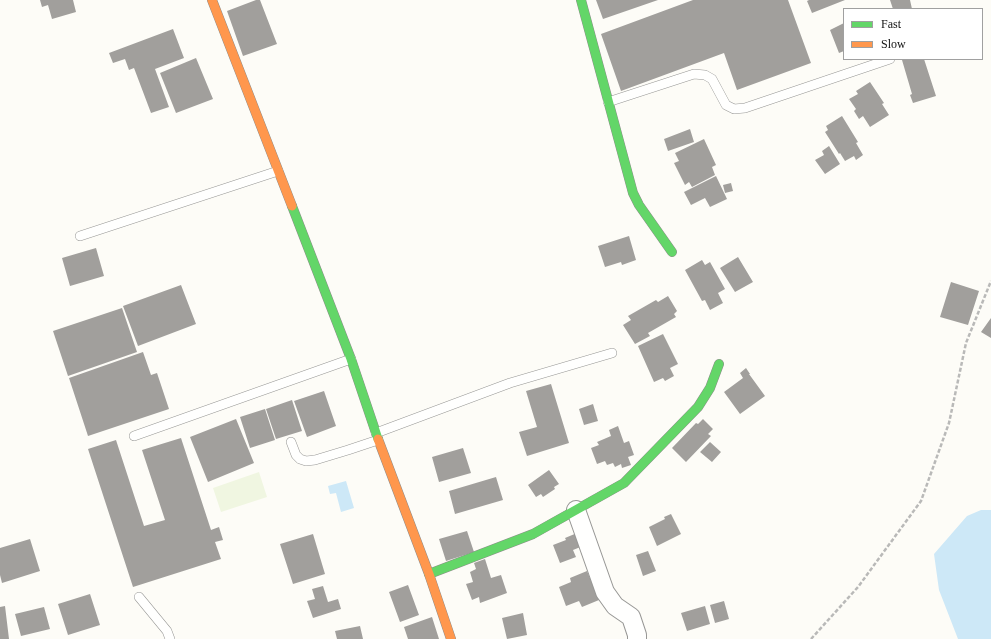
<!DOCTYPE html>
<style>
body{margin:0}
#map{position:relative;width:991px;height:639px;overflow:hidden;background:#fdfcf7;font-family:Georgia,serif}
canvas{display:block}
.legend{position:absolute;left:843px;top:8px;width:140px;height:52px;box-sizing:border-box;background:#fff;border:1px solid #a0a0a0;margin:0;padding:5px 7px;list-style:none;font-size:12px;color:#111}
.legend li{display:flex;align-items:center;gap:8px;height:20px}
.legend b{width:20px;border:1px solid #a0a0a0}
</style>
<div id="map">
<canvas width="991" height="639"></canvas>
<ul class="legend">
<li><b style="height:5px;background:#63d668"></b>Fast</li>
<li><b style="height:5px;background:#ff974d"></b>Slow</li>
</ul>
</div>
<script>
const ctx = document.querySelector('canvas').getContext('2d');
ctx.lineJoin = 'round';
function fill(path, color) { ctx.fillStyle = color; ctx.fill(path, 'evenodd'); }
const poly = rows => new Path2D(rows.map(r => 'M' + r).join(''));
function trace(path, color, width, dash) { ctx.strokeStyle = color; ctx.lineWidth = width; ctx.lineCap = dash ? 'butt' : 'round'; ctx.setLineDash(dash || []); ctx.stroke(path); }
fill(poly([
 [259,472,267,497,221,512,213,488]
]), '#f0f6e1');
fill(poly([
 [346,481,354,508,341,512,336,493,330,494,328,486],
 [981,510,991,510,991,639,958,639,939,590,934,554,967,516]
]), '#cde8f7');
fill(poly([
 [40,0,73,0,76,12,52,19,48,5,42,7],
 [256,0,260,0,277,44,243,56,227,11],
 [596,0,658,0,603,19],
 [693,0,788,0,811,63,737,90,724,53,621,91,601,34],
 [809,0,845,0,812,13,807,1],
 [890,0,910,0,912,9,893,9],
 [844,23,844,51,839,53,830,30],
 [173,29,184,58,155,69,169,107,151,113,134,68,129,70,125,59,113,63,109,53],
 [196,58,213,99,176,113,160,73],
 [906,59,924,59,936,96,913,103,910,95,912,94,902,60],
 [870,82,884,103,882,104,889,115,870,127,863,116,859,119,854,111,856,109,849,99,858,94,856,91],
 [842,116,858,142,856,143,863,155,856,160,854,156,845,161,840,153,839,154,825,132,828,130,826,126],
 [690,129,694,142,668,151,664,139],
 [704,139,716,165,712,167,715,175,692,187,689,182,685,185,674,163,679,161,675,153],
 [829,146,840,164,825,174,815,160,824,155,822,151],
 [716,176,727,199,710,207,705,198,691,205,684,192],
 [731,183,733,191,725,193,723,185],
 [629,236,636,260,622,265,621,262,605,267,598,246],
 [96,248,104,276,70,286,62,258],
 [738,257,753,282,735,292,720,268],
 [702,260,705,265,710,262,725,289,718,293,723,303,710,310,705,300,702,301,685,270],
 [951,282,979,291,968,325,940,317],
 [181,285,196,324,138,346,123,306],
 [668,296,677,311,674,314,676,317,648,333,650,336,635,344,623,325,631,320,628,316,656,300,658,302],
 [122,308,137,352,68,376,53,331],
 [991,318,991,338,981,332],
 [663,334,678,364,670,368,674,376,665,381,663,378,654,382,638,346],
 [143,352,151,375,157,373,169,409,88,436,69,378],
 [746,368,750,374,749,374,765,396,740,414,724,392,743,378,740,373],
 [551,384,569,443,527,456,519,432,537,427,526,391],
 [324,391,336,426,307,437,294,401],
 [292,400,302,431,276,439,266,409],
 [593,404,598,421,584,425,579,409],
 [265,409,275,440,250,448,240,417],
 [236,419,254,463,208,482,190,437],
 [703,419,713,429,708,434,711,436,686,462,672,448,696,423,698,424],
 [618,426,624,443,629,441,634,455,628,457,631,465,622,468,621,464,615,467,613,463,607,465,605,461,597,464,591,448,599,445,597,442,611,436,609,430],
 [181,438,211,530,219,527,223,540,215,542,221,559,133,587,88,449,116,440,144,526,165,520,142,450],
 [710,442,721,452,712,462,700,452],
 [463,448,471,473,439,482,432,457],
 [549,470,559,484,554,487,555,489,543,497,541,494,536,497,528,485],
 [496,477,503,500,455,514,449,491],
 [671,514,681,534,657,546,649,527,665,519,664,517],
 [467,531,474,552,446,561,439,539],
 [577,533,583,546,573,550,576,557,560,563,553,545,566,540,565,538],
 [313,534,325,574,293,584,280,544],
 [30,539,40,571,2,583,0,575,0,548],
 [648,551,656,571,643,576,636,555],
 [485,559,491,578,501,575,507,593,480,603,479,597,472,600,466,584,473,582,470,572,476,569,474,563],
 [587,571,599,600,582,607,579,601,566,606,559,587,571,582,570,578],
 [408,585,419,615,400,622,389,592],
 [323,586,328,602,338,599,341,609,313,618,307,601,315,599,312,589],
 [90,594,100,625,68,635,58,604],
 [724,601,729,619,715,623,710,605],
 [5,606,9,639,0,639,0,607],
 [705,606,710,624,687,631,681,613],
 [44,607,50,629,21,636,15,614],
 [523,613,527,635,507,639,502,618],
 [432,617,439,639,408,639,404,627],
 [360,626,363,639,337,639,335,631]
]), '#a19f9c');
const lane = poly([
 [608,102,694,74,705,75,712,79,726,105,734,109,745,108,890,59],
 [80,236,278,171],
 [376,433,510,383,612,353],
 [134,436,351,359],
 [291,442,296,455,300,459,306,461,315,460,348,450,378,440],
 [139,597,167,631,170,639]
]);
const street = poly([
 [576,510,605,592,615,606,631,617,637,635,637,639]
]);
const fast = poly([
 [581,0,633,193,639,205,672,252],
 [292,206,351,359,378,439],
 [429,574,533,534,624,483,698,407,710,388,719,364]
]);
const slow = poly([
 [212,0,292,206],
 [378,439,429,574,451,639]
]);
trace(lane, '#979795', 10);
trace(street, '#979795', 20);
trace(fast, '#8e8d8b', 10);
trace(slow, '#8e8d8b', 10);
trace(poly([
 [811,639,858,587,921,501,949,423,966,343,991,281]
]), '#b9b9b8', 2.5, [4, 2]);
trace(lane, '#fffffe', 9);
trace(street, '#fffffe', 18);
trace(fast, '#63d668', 9);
trace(slow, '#ff974d', 9);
</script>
